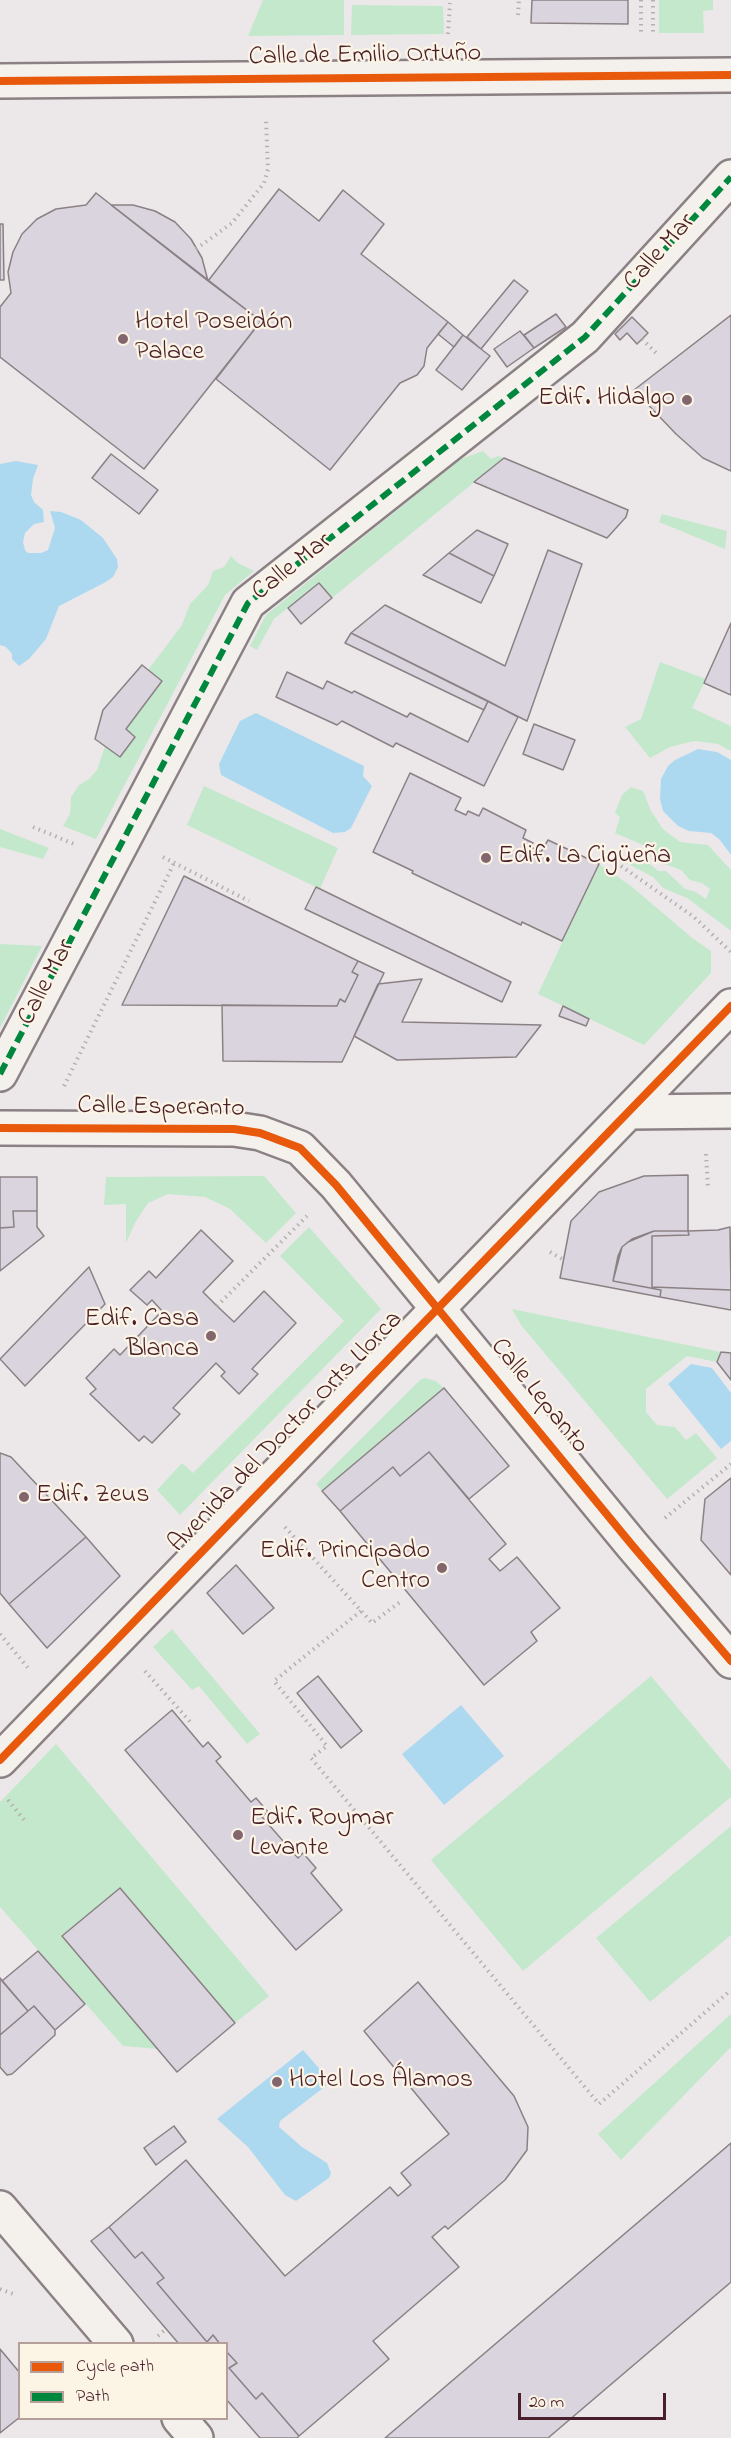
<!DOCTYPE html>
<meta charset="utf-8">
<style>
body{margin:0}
#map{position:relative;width:731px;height:2438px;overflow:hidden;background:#ece8ea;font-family:"Indie Flower",sans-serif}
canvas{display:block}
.legend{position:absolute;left:18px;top:2342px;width:210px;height:78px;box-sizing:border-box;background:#fcf5e5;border:2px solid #b59f9b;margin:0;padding:8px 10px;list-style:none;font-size:18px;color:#4a1f2b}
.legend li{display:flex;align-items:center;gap:12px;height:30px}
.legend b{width:30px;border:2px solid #b59f9b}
.scale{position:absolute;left:518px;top:2393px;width:148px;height:27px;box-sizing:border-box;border:3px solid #4a1f2b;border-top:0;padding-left:8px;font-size:18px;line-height:21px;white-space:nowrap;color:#4a1f2b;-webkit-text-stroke:4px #fcf5e5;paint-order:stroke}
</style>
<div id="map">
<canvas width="731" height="2438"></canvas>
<ul class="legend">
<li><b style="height:8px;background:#e8590c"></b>Cycle path</li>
<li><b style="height:8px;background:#00873e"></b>Path</li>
</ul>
<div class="scale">20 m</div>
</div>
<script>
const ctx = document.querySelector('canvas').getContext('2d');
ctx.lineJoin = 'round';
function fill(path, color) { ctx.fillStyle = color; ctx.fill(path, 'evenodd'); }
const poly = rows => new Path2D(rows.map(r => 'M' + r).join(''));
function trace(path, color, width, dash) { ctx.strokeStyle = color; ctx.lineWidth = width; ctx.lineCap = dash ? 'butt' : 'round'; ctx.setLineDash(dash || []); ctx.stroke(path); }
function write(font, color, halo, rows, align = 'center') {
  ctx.font = font + ' "Indie Flower",sans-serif'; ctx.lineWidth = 4.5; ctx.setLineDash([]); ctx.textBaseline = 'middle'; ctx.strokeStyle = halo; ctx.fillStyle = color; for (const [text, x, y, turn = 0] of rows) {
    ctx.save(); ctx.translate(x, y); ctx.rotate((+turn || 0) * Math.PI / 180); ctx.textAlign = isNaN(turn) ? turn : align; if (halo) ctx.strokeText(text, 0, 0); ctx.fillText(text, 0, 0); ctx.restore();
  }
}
fill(poly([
 [263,0,344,0,344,35,248,36],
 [659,0,713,0,713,10,703,11,704,33,659,33],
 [352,5,443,6,444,34,351,35],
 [483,451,491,459,498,456,504,458,332,598,319,583,274,619,257,650,250,646,266,615,461,459],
 [662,514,727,531,725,549,659,522],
 [231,556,238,563,254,571,225,595,96,839,63,826,70,814,71,797,79,785,89,779,97,770,105,746,120,757,135,737,126,729,148,670,182,625,190,604,208,585,213,571,224,567],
 [660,662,706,679,692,708,731,726,731,751,718,744,694,741,670,747,650,758,625,727,641,719],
 [204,786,338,848,320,889,187,825],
 [631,787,643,791,651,811,663,829,680,842,708,845,731,870,731,931,687,898,663,888,653,877,630,865,637,861,650,864,658,871,666,871,685,889,694,891,706,899,710,889,702,883,690,880,681,870,662,863,645,846,615,833,620,817,615,813,622,795],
 [0,829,49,848,43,859,0,847],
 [599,864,631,886,691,937,711,951,711,973,644,1045,538,994],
 [0,944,42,946,0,1028],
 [264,1176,296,1213,266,1243,230,1209,205,1197,168,1194,148,1203,135,1223,126,1243,126,1204,104,1205,106,1177],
 [309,1227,381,1309,180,1515,157,1490,182,1463,193,1473,344,1321,280,1256],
 [512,1309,721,1352,717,1362,687,1356,646,1389,646,1412,657,1425,675,1427,686,1440,696,1433,717,1458,667,1499,521,1325],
 [425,1378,436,1381,444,1388,322,1491,316,1484,420,1380],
 [172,1629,260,1734,247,1744,199,1686,192,1690,153,1647],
 [651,1676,731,1771,731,1797,523,1971,431,1860],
 [56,1744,269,1996,235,2023,120,1888,63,1937,158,2049,123,2046,0,1907,0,1802],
 [731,1826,731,1935,650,2002,596,1938],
 [731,2014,731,2047,621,2160,598,2134]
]), '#c4e8cc');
fill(poly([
 [16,461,38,465,33,479,31,495,34,502,43,510,44,522,34,524,25,533,23,542,25,550,28,553,41,553,48,550,55,528,50,511,61,512,81,520,103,538,117,559,118,567,113,577,104,583,59,606,46,639,29,659,19,666,12,659,12,654,6,647,0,645,0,464],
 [256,713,364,766,363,776,372,786,351,828,345,832,333,833,221,775,219,764,240,721],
 [698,749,717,752,731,760,731,855,720,840,711,833,689,831,678,826,663,811,660,799,661,779,668,766,675,760],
 [691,1364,712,1368,731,1393,731,1441,721,1449,668,1384],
 [461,1705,504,1756,444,1805,402,1754],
 [303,2050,331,2082,280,2121,279,2127,302,2147,327,2163,331,2173,329,2178,296,2201,285,2195,248,2147,217,2119]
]), '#acd9f0');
const building = poly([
 [532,0,628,0,628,24,531,23,532,0],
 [279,189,319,221,343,190,384,224,361,254,448,322,427,348,424,366,417,375,400,383,330,470,216,379,261,321,208,281,279,189],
 [96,193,261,321,144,469,0,357,0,307,11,293,8,272,13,252,22,234,37,219,56,209,86,205,96,193],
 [111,205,133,205,155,211,175,222,191,239,202,258,208,281,111,205],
 [0,224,3,224,4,280,0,280,0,224],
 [514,280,528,291,481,349,467,337,514,280],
 [556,314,566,327,534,348,524,335,556,314],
 [731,315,731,471,703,458,676,434,634,390,731,315],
 [632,317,648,333,637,344,627,333,620,340,615,334,632,317],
 [448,322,463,335,454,347,438,334,448,322],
 [520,331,534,348,507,367,494,349,520,331],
 [463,335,490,356,462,390,436,370,463,335],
 [111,454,158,490,139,514,92,478,111,454],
 [504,458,628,510,626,517,607,538,474,482,504,458],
 [477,530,508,544,494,576,449,553,477,530],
 [548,550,582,564,527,721,351,633,385,605,505,666,548,550],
 [449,553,494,576,481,603,423,575,449,553],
 [319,583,332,598,301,624,288,608,319,583],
 [731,623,731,695,704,683,731,623],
 [351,633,488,701,484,710,345,643,351,633],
 [142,665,162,681,126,729,135,737,120,757,95,739,103,710,142,665],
 [287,672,323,689,327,681,352,693,354,691,407,717,410,713,468,742,488,701,518,717,484,786,396,743,393,747,342,721,337,725,276,697,287,672],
 [534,724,575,740,563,770,523,754,534,724],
 [410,773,461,798,455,810,466,815,468,811,479,816,483,808,526,830,523,838,533,843,531,847,541,852,548,840,599,864,562,941,522,922,521,925,412,873,413,871,373,852,410,773],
 [184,876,358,961,352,972,358,975,345,1002,340,999,337,1006,122,1005,184,876],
 [316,887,511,982,502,1002,305,909,316,887],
 [358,961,384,973,342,1062,223,1061,222,1005,337,1006,340,999,345,1002,358,975,352,972,358,961],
 [422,979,402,1022,541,1025,516,1057,397,1060,354,1036,378,984,422,979],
 [563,1006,589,1019,586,1026,559,1016,563,1006],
 [688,1175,688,1231,654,1231,628,1242,622,1247,618,1256,613,1281,661,1290,660,1297,560,1278,571,1221,599,1192,644,1176,688,1175],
 [0,1177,37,1177,37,1211,13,1211,14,1227,0,1228,0,1177],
 [13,1211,37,1211,37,1227,44,1236,0,1271,0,1228,14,1227,13,1211],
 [730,1227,731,1290,652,1287,652,1236,689,1235,688,1231,718,1230,730,1227],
 [201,1230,233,1261,203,1292,217,1306,234,1322,264,1291,296,1323,252,1369,258,1374,239,1394,221,1376,225,1372,216,1363,173,1408,180,1414,152,1443,144,1436,139,1441,90,1394,96,1389,86,1378,114,1349,120,1355,162,1311,152,1300,147,1305,130,1290,149,1271,156,1278,201,1230],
 [654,1231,688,1231,689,1235,652,1236,652,1287,731,1290,731,1310,660,1297,661,1290,613,1281,622,1247,632,1239,654,1231],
 [89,1267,105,1304,25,1386,0,1359,89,1267],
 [721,1352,731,1353,731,1380,717,1362,721,1352],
 [444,1388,509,1466,469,1499,429,1452,400,1476,393,1467,340,1511,322,1491,444,1388],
 [429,1452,506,1544,489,1559,500,1571,517,1557,560,1608,531,1632,537,1641,484,1685,340,1511,393,1467,400,1476,429,1452],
 [0,1453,11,1457,86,1537,9,1604,0,1593,0,1453],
 [731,1478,731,1575,701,1540,705,1499,731,1478],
 [86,1537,120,1576,47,1648,9,1604,86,1537],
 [236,1565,274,1608,243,1634,207,1593,236,1565],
 [318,1676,362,1731,341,1748,297,1693,318,1676],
 [172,1710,203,1747,208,1742,221,1757,216,1761,251,1802,256,1798,268,1812,262,1817,298,1858,303,1853,316,1868,311,1873,342,1910,296,1950,125,1750,172,1710],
 [120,1888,235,2023,177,2072,62,1936,120,1888],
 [38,1951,85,2004,55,2030,34,2006,28,2011,2,1981,38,1951],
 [0,1978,28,2011,0,2035,0,1978],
 [418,1982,514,2096,528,2127,527,2150,505,2180,448,2229,445,2226,432,2237,459,2267,373,2341,389,2359,299,2436,262,2393,256,2399,229,2368,237,2363,226,2351,226,2344,220,2344,213,2335,207,2342,157,2283,164,2278,142,2252,135,2258,109,2227,186,2160,285,2276,390,2187,398,2196,411,2185,401,2173,449,2134,364,2031,418,1982],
 [34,2006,55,2030,55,2035,12,2074,7,2075,0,2067,0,2035,34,2006],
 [174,2126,186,2142,156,2165,144,2148,174,2126],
 [731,2143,731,2282,548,2438,385,2438,731,2143],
 [109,2227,135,2258,142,2252,164,2278,157,2283,207,2342,213,2335,220,2344,179,2344,91,2241,109,2227],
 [0,2349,20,2373,20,2417,0,2433,0,2349],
 [226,2351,237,2363,229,2368,256,2399,262,2393,299,2436,297,2438,260,2438,226,2399,226,2351]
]);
fill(building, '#dad4df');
trace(building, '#8b8184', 1.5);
const street = poly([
 [0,81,731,75],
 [0,1074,248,603,585,337,731,177],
 [628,1112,731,1111],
 [0,1128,234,1129,260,1133,300,1148,336,1185,632,1545,731,1661],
 [0,1760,731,1006],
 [0,2208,116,2344],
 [179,2418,196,2438]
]);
trace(street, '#8b8184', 38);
trace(poly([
 [641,0,641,32],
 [653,0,653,33],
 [518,15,519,0],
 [448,34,450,3],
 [196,249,232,223,264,183,268,169,266,120],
 [642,339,659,356],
 [33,827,74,844],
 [163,857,249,901],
 [621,866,694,917,731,952],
 [64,1086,174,863],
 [706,1154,708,1189],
 [550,1252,564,1260],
 [217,1306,307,1216],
 [665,1518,731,1464],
 [285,1527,372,1623,400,1602],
 [361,1611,274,1681,327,1746,311,1758,599,2104,731,1990],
 [0,1634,28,1668],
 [145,1671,192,1724],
 [8,1800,25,1821],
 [0,2289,16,2295],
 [158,2336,166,2329]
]), '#b6afae', 4, [1.5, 4.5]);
trace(street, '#f4f0ec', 33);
trace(poly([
 [0,1074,248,603,585,337,731,177]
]), '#00873e', 6, [12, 6]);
trace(poly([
 [0,81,731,75],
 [0,1128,234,1129,260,1133,300,1148,336,1185,632,1545,731,1661],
 [0,1760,731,1006]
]), '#e8590c', 8);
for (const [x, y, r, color] of [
 [123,339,6,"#83656e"],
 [687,400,6,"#83656e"],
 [486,858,6,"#83656e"],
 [211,1336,6,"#83656e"],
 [24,1497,6,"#83656e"],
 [442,1568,6,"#83656e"],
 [238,1835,6,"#83656e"],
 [277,2082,6,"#83656e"]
]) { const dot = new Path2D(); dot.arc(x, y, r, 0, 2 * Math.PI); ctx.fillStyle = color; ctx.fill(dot); trace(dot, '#fcf5e5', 2); }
write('26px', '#4a1f2b', '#fcf5e5', [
 ["Calle de Emilio Ortuño",365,57,-1],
 ["Calle Mar",661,253,-48],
 ["Calle Mar",293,568,-38],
 ["Calle Mar",48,983,-62],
 ["Calle Esperanto",161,1109,1],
 ["Calle Lepanto",538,1397,51],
 ["Avenida del Doctor Orts Llorca",287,1433,-46]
]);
write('26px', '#4a1f2b', '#fcf5e5', [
 ["Hotel Poseidón",135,324],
 ["Palace",135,354],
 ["Edif. Hidalgo",675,400,"right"],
 ["Edif. La Cigüeña",498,858],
 ["Edif. Casa",199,1321,"right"],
 ["Blanca",199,1351,"right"],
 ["Edif. Zeus",36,1497],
 ["Edif. Principado",430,1553,"right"],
 ["Centro",430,1583,"right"],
 ["Edif. Roymar",250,1820],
 ["Levante",250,1850],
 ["Hotel Los Álamos",289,2082]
], 'left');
</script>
